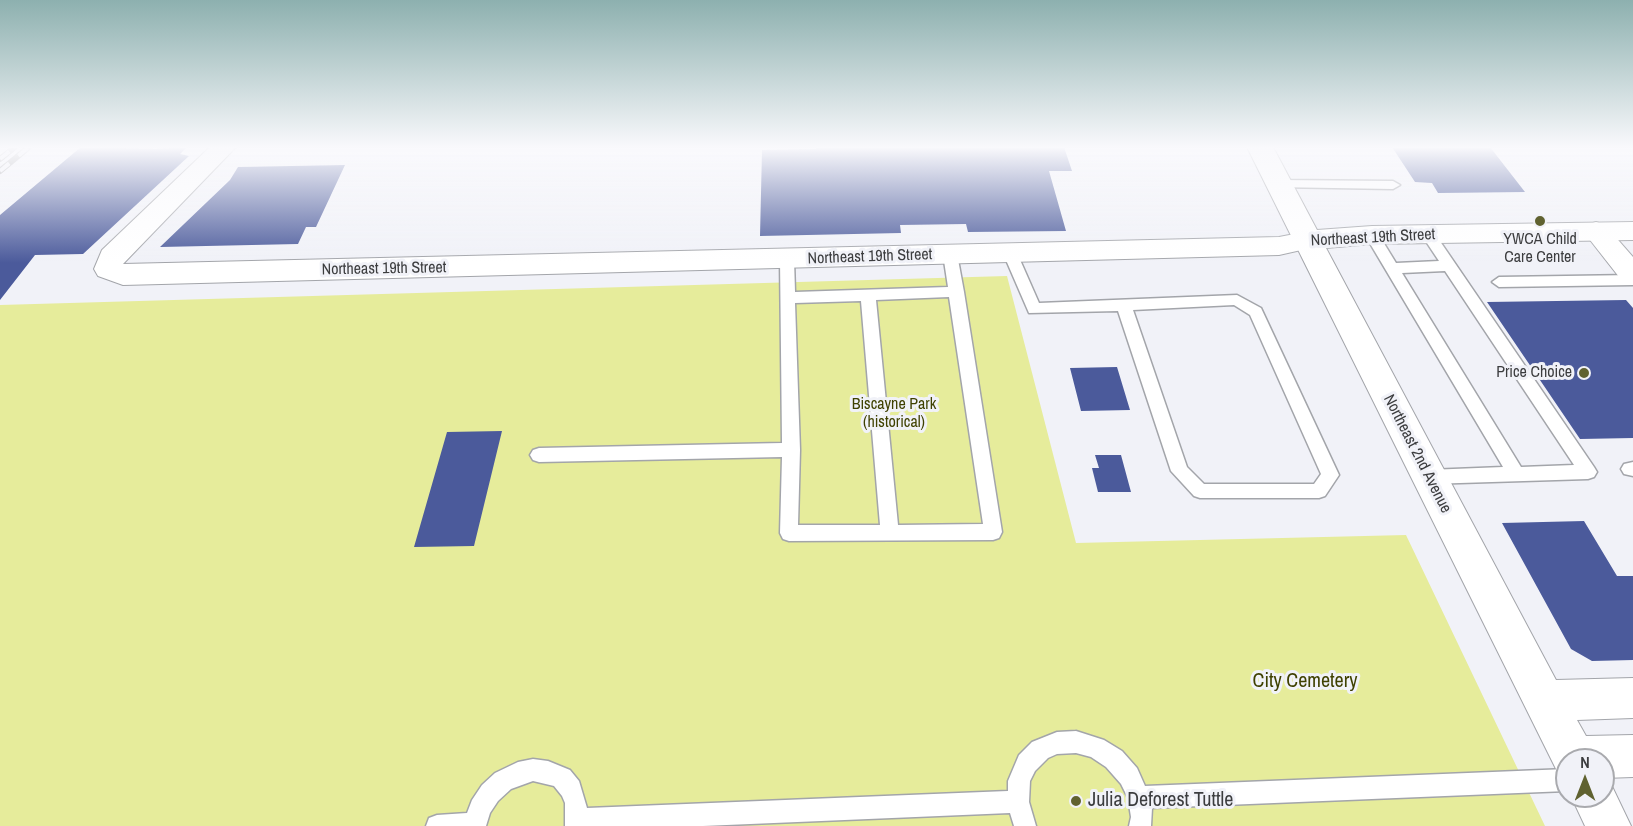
<!DOCTYPE html>
<style>
body{margin:0}
#map{position:relative;width:1633px;height:826px;overflow:hidden;background:#f1f2f8;font-family:"Archivo Narrow",sans-serif}
canvas{display:block}
.north{position:absolute;left:1555px;top:748px;width:60px;height:60px;box-sizing:border-box;background:#f1f2f8;border:2px solid #a9aaae;border-radius:50%;rotate:0deg;font-size:16px;font-weight:700;line-height:24px;text-align:center;color:#3c3d3f}
.north::after{content:'';display:block;margin:auto;width:21px;height:27px;background:#606230;clip-path:polygon(50% 0,100% 100%,50% 72%,0 100%)}
</style>
<div id="map">
<canvas width="1633" height="826"></canvas>
<div class="north">N</div>
</div>
<script>
const ctx = document.querySelector('canvas').getContext('2d');
ctx.lineJoin = 'round';
function fill(path, color) { ctx.fillStyle = color; ctx.fill(path, 'evenodd'); }
const poly = rows => new Path2D(rows.map(r => 'M' + r).join(''));
function trace(path, color, width, dash) { ctx.strokeStyle = color; ctx.lineWidth = width; ctx.lineCap = dash ? 'butt' : 'round'; ctx.setLineDash(dash || []); ctx.stroke(path); }
function write(font, color, halo, rows, align = 'center') {
  ctx.font = font + ' "Archivo Narrow",sans-serif'; ctx.lineWidth = 6; ctx.setLineDash([]); ctx.textBaseline = 'middle'; ctx.strokeStyle = halo; ctx.fillStyle = color; for (const [text, x, y, turn = 0] of rows) {
    ctx.save(); ctx.translate(x, y); ctx.rotate((+turn || 0) * Math.PI / 180); ctx.textAlign = isNaN(turn) ? turn : align; if (halo) ctx.strokeText(text, 0, 0); ctx.fillText(text, 0, 0); ctx.restore();
  }
}
fill(poly([
 [1007,276,1076,543,1406,535,1545,826,0,826,0,305]
]), '#e6ec9b');
fill(poly([
 [81,147,156,149,187,147,180,154,189,156,83,254,35,255,0,300,0,215],
 [816,147,1064,147,1072,171,1049,171,1066,231,968,232,966,224,900,225,901,233,760,236,762,150,816,149],
 [1392,147,1490,147,1525,192,1438,193,1432,183,1415,182],
 [345,165,316,227,306,227,298,244,160,247,230,180,238,167],
 [1626,300,1633,308,1633,438,1580,439,1487,302],
 [1117,367,1130,410,1081,411,1070,368],
 [502,431,474,546,414,547,447,432],
 [1095,455,1121,455,1131,492,1098,492,1092,468,1099,468],
 [1584,521,1617,576,1633,576,1633,660,1592,661,1571,649,1502,523]
]), '#4b5a9b');
const lane = poly([
 [1279,180,1393,181,1400,185,1393,189,1274,187,1272,184,1274,181,1279,180],
 [1428,229,1433,231,1594,467,1597,472,1594,477,1588,479,1428,484,1422,482,1419,477,1422,472,1428,470,1503,467,1365,235,1367,232,1377,232,1396,263,1439,261,1421,234,1428,229],
 [1445,271,1574,465,1521,467,1402,273,1445,271],
 [1010,248,1017,253,1039,303,1237,295,1261,308,1339,475,1325,496,1319,498,1200,498,1194,496,1171,471,1118,311,1029,313,1003,253,1010,248],
 [1234,305,1250,315,1321,474,1314,484,1204,484,1187,467,1133,310,1234,305],
 [950,249,957,254,964,292,1002,532,999,538,993,540,789,541,783,539,780,533,782,457,539,462,533,460,530,455,533,450,539,448,782,443,780,259,782,256,792,256,794,259,795,292,948,287,943,254,950,249],
 [949,297,983,524,898,525,876,300,949,297],
 [861,301,880,525,798,525,800,450,795,303,861,301],
 [1633,275,1633,285,1499,287,1492,282,1499,277,1633,275],
 [1633,462,1633,476,1624,474,1621,469,1624,464,1633,462],
 [1076,731,1104,740,1122,751,1137,768,1145,786,1567,769,1567,791,1152,808,1151,826,1129,826,1131,817,1128,798,1121,784,1106,767,1091,757,1076,753,1057,754,1048,758,1035,771,1030,781,1029,802,1036,826,1014,826,1010,813,703,826,565,826,565,803,562,796,554,786,533,781,511,789,498,801,490,813,486,826,426,826,429,818,437,815,467,813,472,800,482,785,495,773,518,762,533,759,548,761,570,770,579,781,587,808,1008,791,1008,781,1019,755,1032,742,1057,732,1076,731]
]);
const street = poly([
 [210,147,236,147,123,264,1279,237,1310,231,1319,234,1323,240,1319,246,1279,255,123,285,98,276,94,269,102,250,210,147],
 [1596,222,1605,225,1633,257,1633,285,1623,282,1583,231,1587,225,1596,222]
]);
const secondary = poly([
 [1247,147,1273,147,1317,230,1372,226,1633,222,1633,240,1372,244,1326,248,1556,680,1633,678,1633,718,1577,720,1586,736,1633,735,1633,777,1604,778,1609,780,1631,826,1585,826,1571,796,1603,796,1603,760,1567,760,1567,778,1558,773,1247,147]
]);
trace(lane, '#a3a5aa', 3);
trace(street, '#a3a5aa', 2);
trace(secondary, '#a3a5aa', 2);
fill(lane, '#fff');
fill(street, '#fff');
fill(secondary, '#fff');
const rail = poly([
 [0,159,15,147],
 [0,171,29,147]
]);
trace(rail, '#8f9094', 6);
trace(rail, '#f1f2f8', 4, [12]);
const sky = ctx.createLinearGradient(0, 0, 0, 263);
sky.addColorStop(0, '#8db0af');
sky.addColorStop(0.56, '#f9f9fc');
sky.addColorStop(1, '#f9f9fc00');
ctx.fillStyle = sky;
ctx.fillRect(0, 0, 1633, 263);
for (const [x, y, r, color] of [
 [1540,221,6,"#606230"],
 [1584,373,6,"#606230"],
 [1076,801,6,"#606230"]
]) { const dot = new Path2D(); dot.arc(x, y, r, 0, 2 * Math.PI); ctx.fillStyle = color; ctx.fill(dot); trace(dot, '#f1f2f8', 2); }
write('16px', '#3c3d3f', '#f1f2f8', [
 ["Northeast 19th Street",1373,238,-3],
 ["Northeast 19th Street",870,257,-2],
 ["Northeast 19th Street",384,269,-1],
 ["Northeast 2nd Avenue",1417,454,63]
]);
write('16px', '#3c3d3f', '#f1f2f8', [
 ["YWCA Child",1540,240],
 ["Care Center",1540,258],
 ["Price Choice",1572,373,"right"]
]);
write('16px', '#3f4100', '#f1f2f8', [
 ["Biscayne Park",894,405],
 ["(historical)",894,423]
]);
write('20px', '#3f4100', '#f1f2f8', [
 ["City Cemetery",1305,682]
]);
write('20px', '#3c3d3f', '#f1f2f8', [
 ["Julia Deforest Tuttle",1088,801]
], 'left');
</script>
